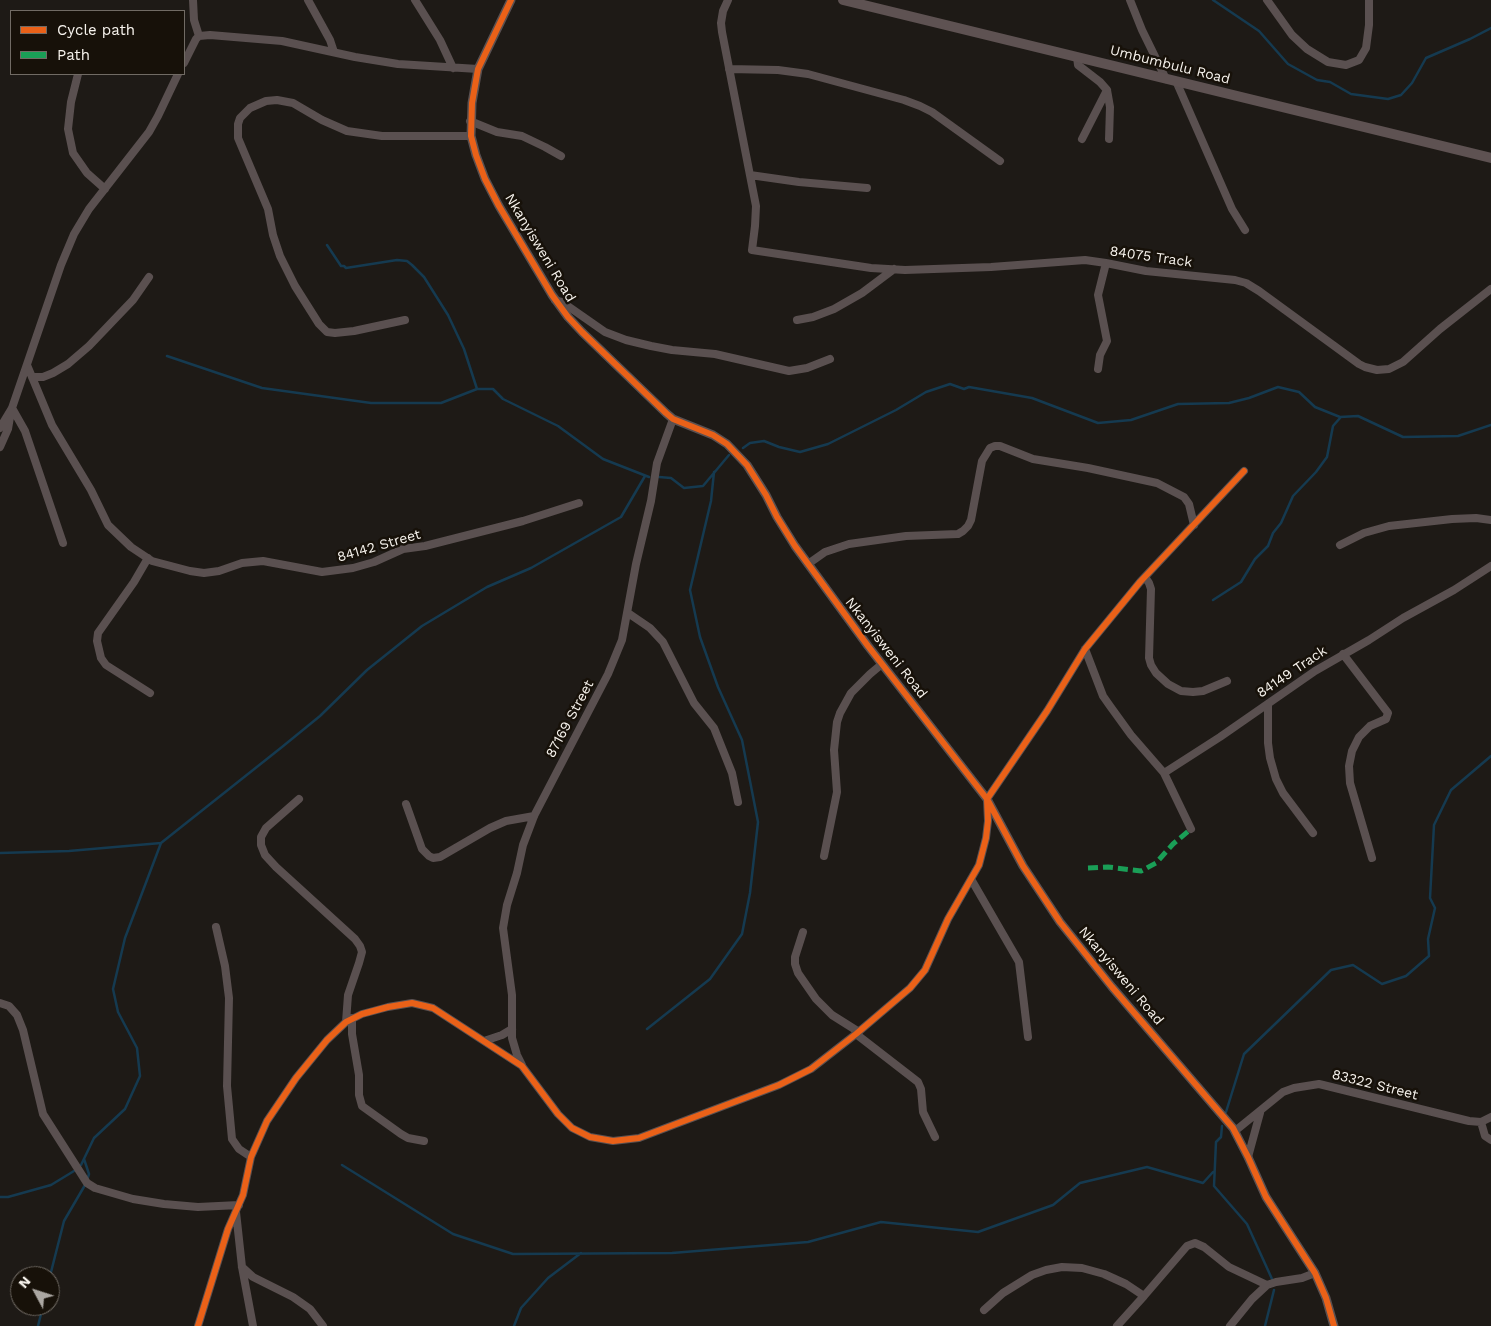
<!DOCTYPE html>
<style>
body{margin:0}
#map{position:relative;width:1491px;height:1326px;overflow:hidden;background:#1e1a16;font-family:"Work Sans",sans-serif}
canvas{display:block}
.legend{position:absolute;left:10px;top:10px;width:175px;height:65px;box-sizing:border-box;background:#171109;border:1px solid #716b64;margin:0;padding:6px 9px;list-style:none;font-size:15px;color:#f7f3ed}
.legend li{display:flex;align-items:center;gap:10px;height:25px}
.legend b{width:25px;border:1px solid #716b64}
.north{position:absolute;left:10px;top:1266px;width:50px;height:50px;box-sizing:border-box;background:#171109;border:1px solid #716b64;border-radius:50%;rotate:310deg;font-size:14px;font-weight:700;line-height:20px;text-align:center;color:#f7f3ed}
.north::after{content:'';display:block;margin:auto;width:18px;height:22px;background:#aba7a2;clip-path:polygon(50% 0,100% 100%,50% 72%,0 100%)}
</style>
<div id="map">
<canvas width="1491" height="1326"></canvas>
<ul class="legend">
<li><b style="height:6px;background:#ea6118"></b>Cycle path</li>
<li><b style="height:6px;background:#1a9f57"></b>Path</li>
</ul>
<div class="north">N</div>
</div>
<script>
const ctx = document.querySelector('canvas').getContext('2d');
ctx.lineJoin = 'round';
const poly = rows => new Path2D(rows.map(r => 'M' + r).join(''));
function trace(path, color, width, dash) { ctx.strokeStyle = color; ctx.lineWidth = width; ctx.lineCap = dash ? 'butt' : 'round'; ctx.setLineDash(dash || []); ctx.stroke(path); }
function write(font, color, halo, rows, align = 'center') {
  ctx.font = font + ' "Work Sans",sans-serif'; ctx.lineWidth = 5; ctx.setLineDash([]); ctx.textBaseline = 'middle'; ctx.strokeStyle = halo; ctx.fillStyle = color; for (const [text, x, y, turn = 0] of rows) {
    ctx.save(); ctx.translate(x, y); ctx.rotate((+turn || 0) * Math.PI / 180); ctx.textAlign = isNaN(turn) ? turn : align; if (halo) ctx.strokeText(text, 0, 0); ctx.fillText(text, 0, 0); ctx.restore();
  }
}
trace(poly([
 [1213,0,1259,31,1288,64,1317,80,1330,82,1351,94,1388,99,1401,95,1412,83,1426,58,1470,39,1491,28],
 [327,245,341,266,344,266,346,268,397,260,407,261,412,265,424,277,448,315,464,349,477,389,493,389,503,399,558,426,603,459,649,477],
 [167,356,262,388,371,403,441,403,477,389],
 [743,448,750,443,764,441,779,447,800,452,828,444,896,410,926,392,950,384,964,389,969,387,1032,398,1098,423,1131,420,1178,404,1229,403,1249,398,1278,387,1299,392,1315,407,1340,417,1358,416,1403,437,1458,436,1491,425],
 [659,477,671,478,684,488,703,486,729,455],
 [1213,600,1241,582,1255,559,1268,546,1273,533,1281,523,1293,496,1316,472,1327,457,1333,426,1340,418],
 [0,853,69,851,161,843],
 [647,1029,710,979,742,934,750,893,758,822,742,740,718,687,700,637,690,590,711,501,714,472],
 [1226,1112,1244,1054,1331,970,1353,965,1382,984,1406,976,1429,956,1428,939,1435,908,1430,898,1434,825,1451,790,1491,756],
 [1222,1126,1221,1137,1216,1142,1214,1186,1247,1224,1272,1279],
 [84,1159,89,1174,87,1180],
 [81,1165,94,1138,125,1109,140,1076,137,1048,118,1012,113,989,125,938,161,843,282,747,320,716,367,670,422,626,487,587,531,568,621,517,645,476],
 [342,1165,453,1234,513,1254,672,1253,808,1242,881,1222,978,1232,1053,1205,1080,1183,1147,1167,1203,1183,1213,1172],
 [0,1197,8,1197,51,1185,74,1171],
 [50,1276,64,1221,85,1185],
 [38,1326,43,1306],
 [514,1326,521,1308,548,1278,581,1253],
 [1265,1326,1274,1290]
]), '#153a50', 2.5);
trace(poly([
 [193,0,194,20,199,36],
 [308,0,330,40,334,52],
 [415,0,440,40,453,68],
 [728,0,723,11,721,23,722,32,756,206,755,226,752,250,871,268,905,270,991,267,1085,260,1106,263,1146,271,1235,280,1246,283,1259,291,1359,364,1365,367,1377,370,1389,369,1403,362,1440,329,1491,289],
 [1130,0,1142,30,1166,79],
 [1267,0,1292,35,1307,49,1328,62,1346,65,1359,60,1366,48,1369,25,1369,0],
 [1077,57,1078,65,1100,82,1107,90,1110,107,1109,139],
 [184,63,196,39,199,36,210,35,282,41,355,57,398,64,478,69],
 [729,69,778,70,808,74,904,100,920,106,932,112,1000,161],
 [78,74,71,102,68,129,73,153,87,173,105,189],
 [1176,81,1232,209,1245,230],
 [470,121,497,132,522,136,545,147,561,156],
 [1082,139,1107,90],
 [750,175,799,182,867,188],
 [555,300,562,302,605,332,626,340,651,346,672,350,715,354,789,371,807,368,830,359],
 [405,320,354,331,335,333,327,332,319,324,295,286,280,256,273,235,268,209,238,138,238,124,240,118,250,108,266,101,277,100,293,103,322,120,347,131,382,136,471,136],
 [797,320,813,317,834,309,862,293,894,269],
 [27,365,52,425,91,490,108,525,131,547,152,561,190,571,204,573,219,571,242,563,263,561,322,572,353,568,374,562,403,549,425,546,523,521,579,503],
 [1098,369,1100,355,1107,341,1098,295,1106,263],
 [32,377,43,377,53,373,68,364,89,346,133,300,149,277],
 [12,408,25,431,63,543],
 [0,428,12,408,61,265,74,234,89,209,149,132,158,116,178,74],
 [0,447,8,429,10,417],
 [1340,545,1364,533,1389,526,1452,519,1476,518,1491,520],
 [148,558,134,582,98,633,97,641,101,658,106,665,150,693],
 [808,564,825,552,849,544,906,536,958,534,963,531,968,526,971,520,982,461,990,448,995,446,1000,446,1033,459,1088,468,1157,483,1184,497,1189,504,1194,525],
 [1145,577,1149,583,1151,589,1149,658,1151,665,1156,673,1168,684,1181,691,1193,692,1203,691,1227,681],
 [628,613,650,628,663,642,694,703,714,728,732,773,738,802],
 [1085,649,1103,696,1110,706,1131,735,1164,773],
 [1343,654,1388,713,1386,719,1370,726,1359,737,1352,751,1349,766,1350,783,1372,858],
 [1268,704,1268,743,1270,758,1276,779,1283,793,1313,833],
 [299,799,266,828,261,837,261,845,265,855,276,867,355,939,360,946,362,952,359,963,348,995,346,1022],
 [406,804,422,849,429,856,433,858,440,857,490,828,506,821,534,816],
 [1191,829,1164,773,1220,737,1315,671,1369,640,1403,618,1454,590,1491,566],
 [824,856,837,792,834,750,837,722,840,713,851,693,870,674,882,664],
 [971,879,1019,962,1028,1037],
 [216,927,225,966,229,998,227,1086,232,1139,239,1149,251,1157],
 [803,932,795,957,795,964,798,973,816,999,832,1015,859,1032],
 [0,1003,9,1006,17,1015,23,1030,43,1114,87,1183,95,1188,133,1199,164,1204,198,1207,239,1205],
 [352,1018,352,1034,359,1075,359,1095,362,1106,401,1134,408,1138,424,1141],
 [856,1034,918,1082,921,1089,923,1112,935,1137],
 [484,1041,502,1035,512,1029],
 [522,1065,517,1055,512,1038,512,995,503,928,507,905,517,873,523,845,534,816,608,674,622,640,636,564,651,501,657,463,673,419],
 [1481,1122,1485,1136,1491,1140],
 [1235,1131,1283,1092,1294,1088,1319,1084,1469,1121,1481,1122,1491,1117],
 [1248,1157,1260,1113],
 [236,1212,242,1267,253,1326],
 [242,1267,253,1277,293,1297,310,1309,323,1326],
 [984,1310,1003,1293,1032,1275,1046,1270,1062,1267,1082,1268,1104,1274,1126,1284,1144,1296,1187,1246,1195,1243,1204,1247,1229,1267,1267,1285],
 [198,1326,228,1229,243,1195,251,1157,267,1121,296,1078,327,1040,346,1022,362,1014,388,1007,412,1003,433,1008,522,1066,558,1114,572,1128,590,1137,613,1141,639,1138,779,1085,811,1069,856,1034,910,988,925,970,948,919,979,865,986,838,988,821,987,799,1047,711,1085,649,1140,582,1244,471],
 [1117,1326,1144,1296],
 [1230,1326,1252,1299,1267,1285,1276,1282,1302,1278,1315,1273]
]), '#5a5050', 8);
trace(poly([
 [511,0,478,69,472,103,471,136,476,155,485,179,499,206,552,295,568,317,582,332,666,413,673,419,713,435,727,444,747,465,766,495,777,517,795,546,868,646,987,799,1023,866,1060,922,1112,987,1233,1128,1248,1157,1266,1197,1315,1273,1326,1298,1334,1326]
]), '#5a5050', 9);
trace(poly([
 [843,0,1491,158]
]), '#5e5252', 10);
trace(poly([
 [1088,868,1108,867,1141,871,1156,863,1173,844,1191,829]
]), '#1a9f57', 5, [10, 5]);
trace(poly([
 [511,0,478,69,472,103,471,136,476,155,485,179,499,206,552,295,568,317,582,332,666,413,673,419,713,435,727,444,747,465,766,495,777,517,795,546,868,646,987,799,1023,866,1060,922,1112,987,1233,1128,1248,1157,1266,1197,1315,1273,1326,1298,1334,1326],
 [198,1326,228,1229,243,1195,251,1157,267,1121,296,1078,327,1040,346,1022,362,1014,388,1007,412,1003,433,1008,522,1066,558,1114,572,1128,590,1137,613,1141,639,1138,779,1085,811,1069,856,1034,910,988,925,970,948,919,979,865,986,838,988,821,987,799,1047,711,1085,649,1140,582,1244,471]
]), '#ea6118', 6);
write('14px', '#f7f3ed', '#171109', [
 ["Umbumbulu Road",1170,65,14],
 ["Nkanyisweni Road",540,248,59],
 ["84075 Track",1151,257,8],
 ["84142 Street",379,546,-16],
 ["Nkanyisweni Road",886,648,52],
 ["84149 Track",1292,672,-34],
 ["87169 Street",570,719,-62],
 ["Nkanyisweni Road",1121,976,50],
 ["83322 Street",1375,1085,14]
]);
</script>
